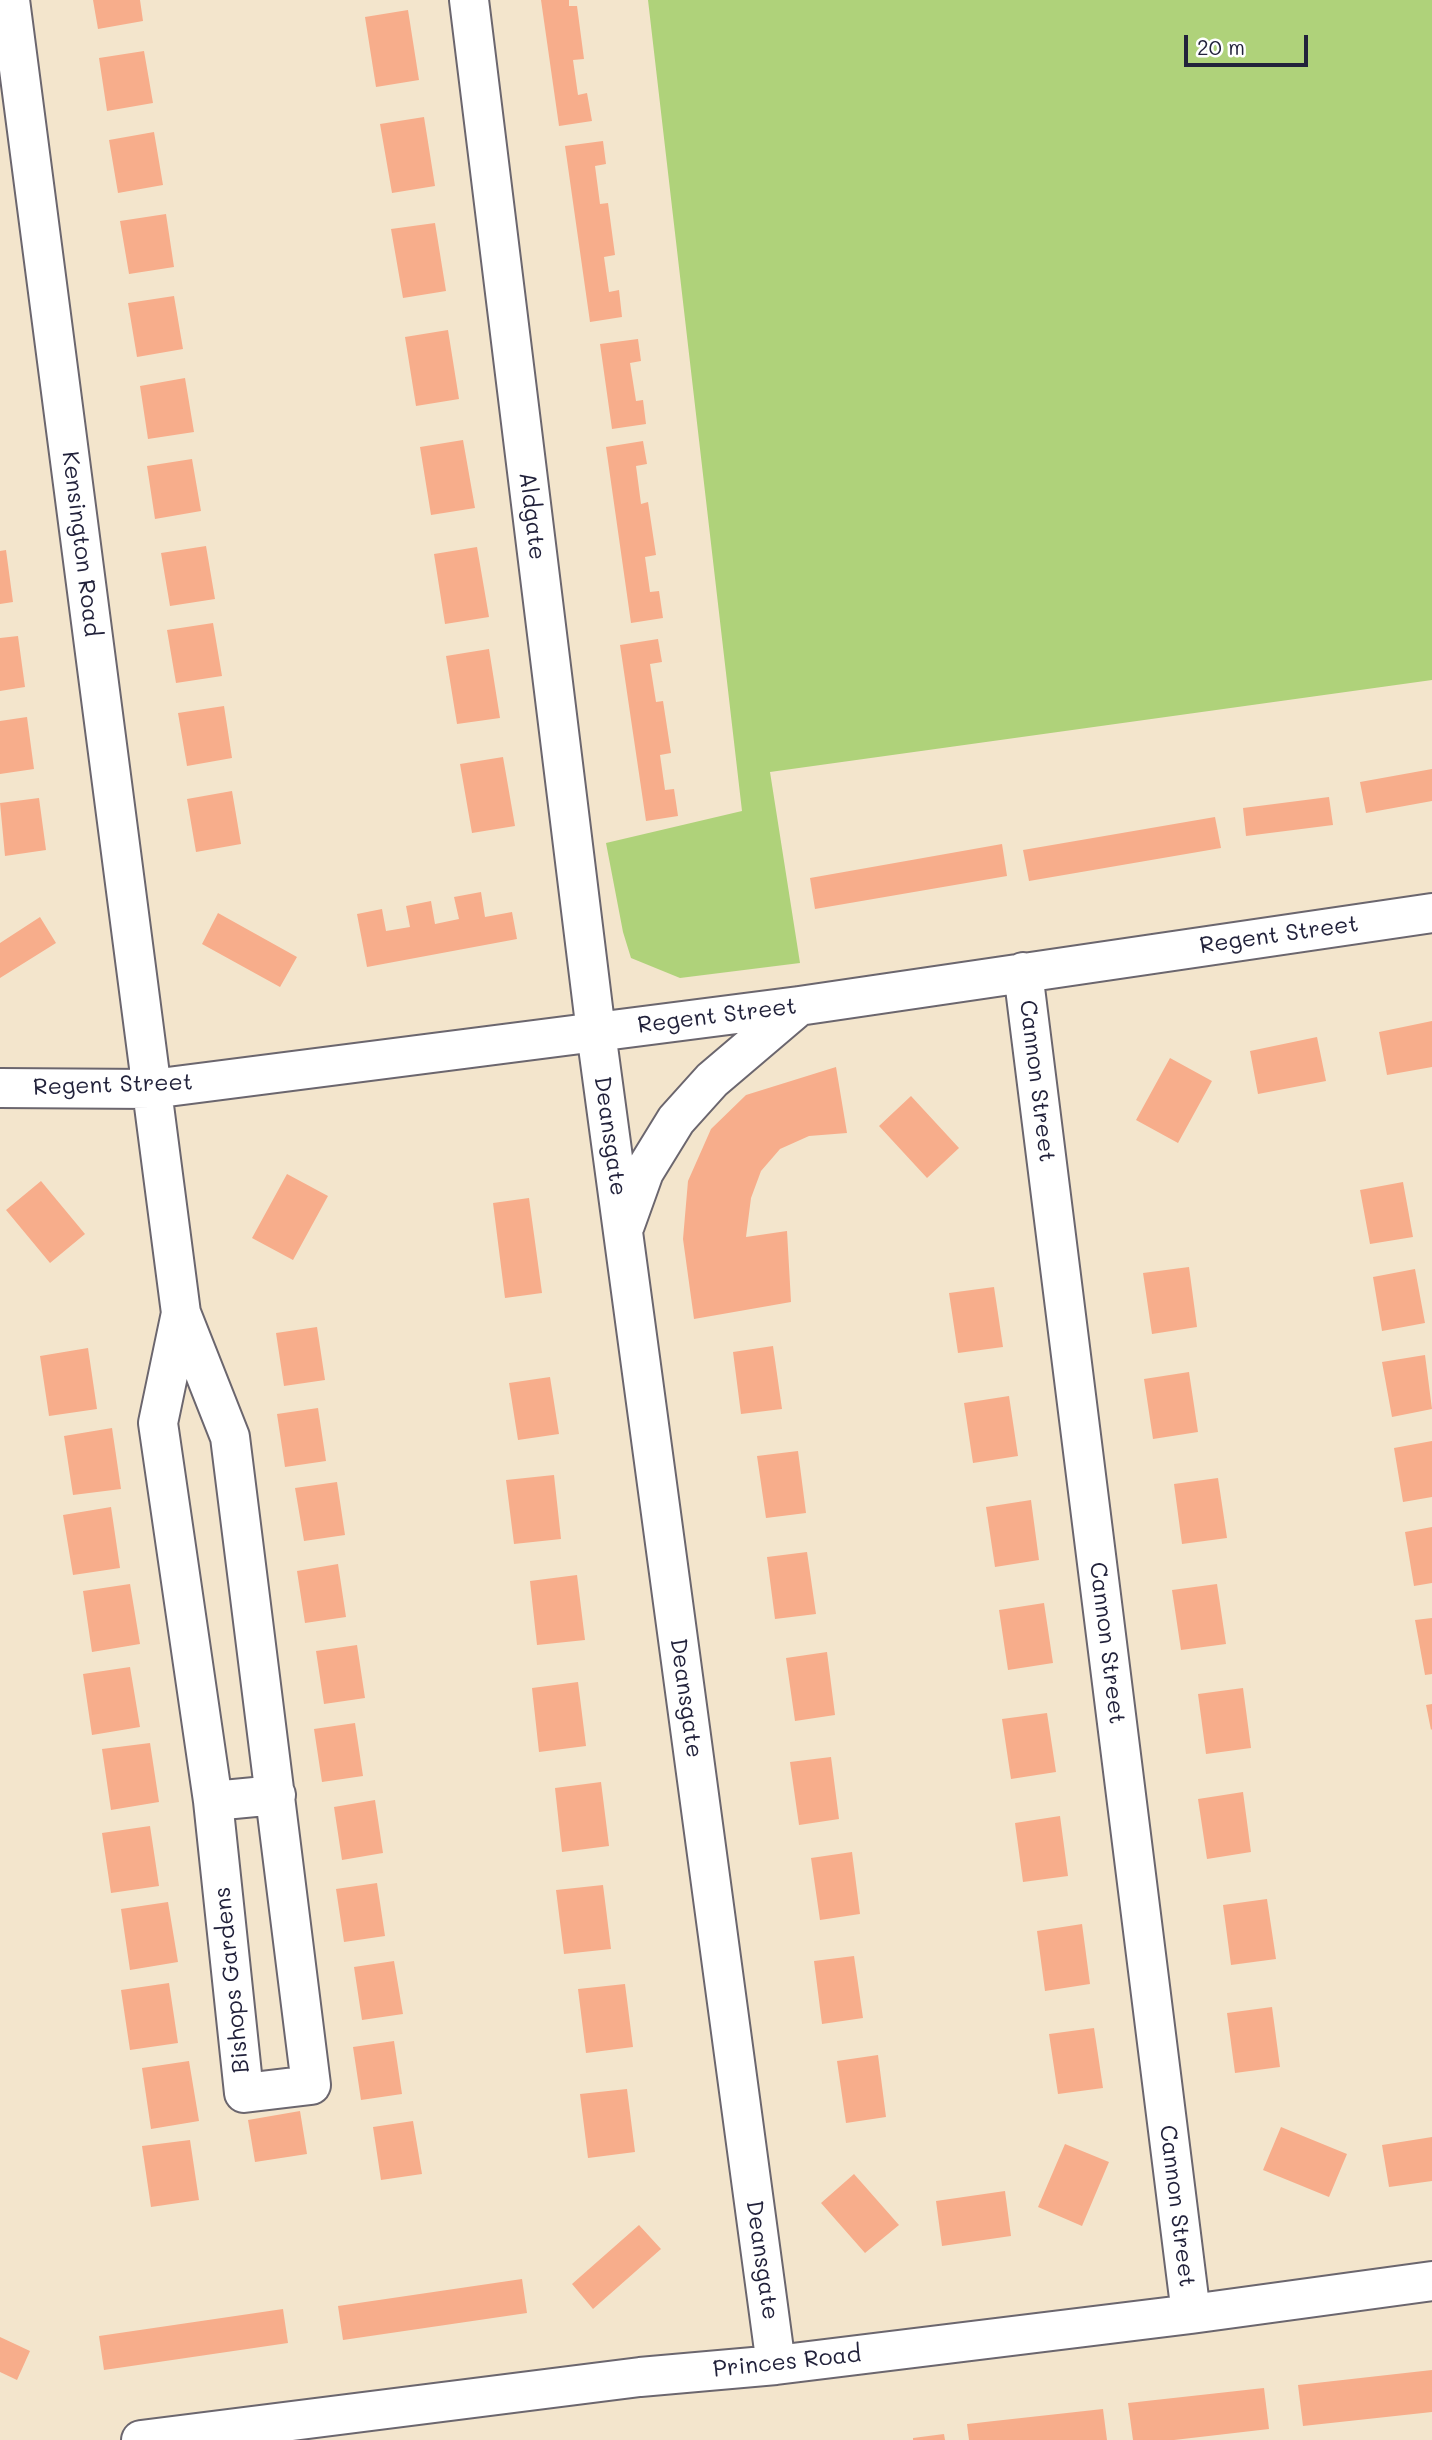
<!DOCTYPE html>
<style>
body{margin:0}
#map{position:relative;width:1432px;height:2440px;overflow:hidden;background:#f3e5cc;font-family:Mali,sans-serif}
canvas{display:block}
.scale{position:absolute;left:1184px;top:35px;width:124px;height:32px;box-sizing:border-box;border:4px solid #22223b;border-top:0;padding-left:9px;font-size:21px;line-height:24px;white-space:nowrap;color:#22223b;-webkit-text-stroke:5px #fff;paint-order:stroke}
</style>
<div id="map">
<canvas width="1432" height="2440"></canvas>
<div class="scale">20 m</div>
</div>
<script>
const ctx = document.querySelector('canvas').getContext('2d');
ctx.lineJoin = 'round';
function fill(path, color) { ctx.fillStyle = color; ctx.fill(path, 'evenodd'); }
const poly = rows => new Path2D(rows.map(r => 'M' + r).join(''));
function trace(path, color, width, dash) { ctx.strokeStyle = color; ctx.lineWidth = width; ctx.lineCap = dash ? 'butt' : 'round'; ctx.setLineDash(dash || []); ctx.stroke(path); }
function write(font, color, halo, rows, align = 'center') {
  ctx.font = font + ' Mali,sans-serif'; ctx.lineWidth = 6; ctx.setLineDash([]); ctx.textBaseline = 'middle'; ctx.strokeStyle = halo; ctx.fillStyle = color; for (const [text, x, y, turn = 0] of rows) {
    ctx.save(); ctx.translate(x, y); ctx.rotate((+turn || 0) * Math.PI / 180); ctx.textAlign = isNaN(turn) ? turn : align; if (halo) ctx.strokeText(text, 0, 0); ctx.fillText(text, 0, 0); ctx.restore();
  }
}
fill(poly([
 [648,0,1432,0,1432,680,770,772,800,963,680,978,631,958,623,932,606,843,742,811]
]), '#afd27a');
fill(poly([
 [93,0,140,0,143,21,98,29],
 [541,0,569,0,569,6,577,6,584,59,573,60,578,95,587,93,592,121,559,126],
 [408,10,419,80,376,87,365,17],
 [144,51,153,103,107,111,99,58],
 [424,117,435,186,392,193,380,124],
 [154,132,163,185,118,193,109,140],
 [603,141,606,164,595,166,600,204,608,203,615,255,604,257,609,292,619,290,622,317,590,322,565,146],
 [166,214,174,267,129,274,120,221],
 [435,223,446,291,403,298,391,229],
 [174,296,183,349,137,357,128,303],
 [448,330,459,399,416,406,405,337],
 [638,339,641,361,630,363,636,401,643,400,646,424,612,429,600,344],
 [185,378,194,432,148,439,140,386],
 [463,440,475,508,431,515,420,447],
 [643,441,647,464,636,466,641,504,648,502,656,555,645,557,650,592,659,591,663,618,631,623,606,447],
 [192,459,201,511,155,519,147,466],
 [206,546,215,599,170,606,161,553],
 [477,547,489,617,445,624,434,554],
 [6,550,13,602,0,604,0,551],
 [213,623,222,676,176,683,167,630],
 [18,636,25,687,0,691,0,638],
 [658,639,662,662,650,664,656,702,663,701,671,753,660,755,665,790,674,789,678,816,646,821,620,645],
 [489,649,500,718,457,724,446,656],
 [224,706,232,758,187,766,178,713],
 [27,717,34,769,0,774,0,721],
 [503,757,515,826,472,833,460,764],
 [1432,769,1432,801,1366,813,1360,782],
 [232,791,241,844,196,852,187,799],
 [1329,797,1333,825,1246,836,1243,808],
 [39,798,46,850,5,856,0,803],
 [1215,817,1221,848,1029,881,1023,850],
 [1002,844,1007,876,815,909,810,878],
 [481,892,485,917,512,912,517,939,367,967,357,914,382,909,386,931,410,927,406,906,431,901,435,924,459,919,454,897],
 [218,913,297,957,280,987,202,944],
 [40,917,56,943,0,978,0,943],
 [1432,1021,1432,1067,1387,1075,1379,1032],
 [1317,1037,1326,1081,1258,1094,1250,1051],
 [1170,1058,1212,1081,1178,1143,1136,1120],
 [836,1067,847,1133,809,1136,780,1149,761,1171,751,1198,746,1237,787,1231,791,1302,694,1319,683,1239,688,1181,711,1129,746,1095],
 [911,1096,959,1148,927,1178,879,1126],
 [287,1174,328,1196,293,1260,252,1238],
 [41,1181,85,1234,50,1263,6,1210],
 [1403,1182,1413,1237,1370,1244,1360,1190],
 [529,1198,542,1293,505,1298,493,1203],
 [1189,1267,1197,1327,1152,1334,1143,1273],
 [1415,1269,1425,1323,1382,1331,1373,1277],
 [994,1287,1003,1347,958,1353,949,1293],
 [317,1327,325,1380,284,1386,276,1333],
 [773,1346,782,1409,741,1414,733,1352],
 [88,1348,97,1409,49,1416,40,1356],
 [1425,1355,1432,1409,1392,1417,1382,1362],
 [1189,1372,1198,1432,1153,1439,1144,1379],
 [550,1377,559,1434,518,1440,509,1383],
 [1009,1396,1018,1456,973,1463,964,1403],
 [318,1408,326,1461,285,1467,277,1414],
 [112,1428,121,1489,73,1495,64,1436],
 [1432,1441,1432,1497,1403,1502,1394,1448],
 [798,1451,806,1513,766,1518,757,1456],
 [554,1475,561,1539,514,1544,506,1480],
 [1218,1478,1227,1538,1182,1544,1174,1484],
 [337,1482,345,1535,304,1541,295,1488],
 [1031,1500,1039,1560,995,1567,986,1507],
 [111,1507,120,1568,73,1575,63,1515],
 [1432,1527,1432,1583,1414,1586,1405,1532],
 [807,1552,816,1614,775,1619,767,1557],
 [338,1564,346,1617,305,1623,297,1571],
 [577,1575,585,1640,537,1645,530,1581],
 [130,1584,140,1644,92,1652,83,1591],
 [1217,1584,1226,1644,1181,1650,1172,1590],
 [1044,1603,1053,1663,1008,1670,999,1610],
 [1432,1618,1432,1674,1425,1675,1415,1620],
 [357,1645,365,1698,324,1704,316,1651],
 [827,1652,835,1715,795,1721,786,1658],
 [130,1667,140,1727,92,1735,83,1674],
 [578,1682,586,1746,539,1752,532,1688],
 [1243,1688,1251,1748,1206,1754,1198,1694],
 [1432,1704,1432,1729,1431,1730,1426,1705],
 [1047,1713,1056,1772,1011,1779,1002,1719],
 [355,1723,363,1776,322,1782,314,1729],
 [150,1743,159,1802,111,1810,102,1749],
 [831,1757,839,1819,799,1825,790,1762],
 [601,1782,609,1846,562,1852,555,1788],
 [1243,1792,1251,1852,1207,1859,1198,1799],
 [375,1800,383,1853,342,1860,334,1807],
 [1060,1816,1068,1876,1023,1882,1015,1823],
 [150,1826,159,1886,111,1893,102,1833],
 [852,1852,860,1914,820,1920,811,1858],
 [377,1883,385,1936,344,1942,336,1889],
 [603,1885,611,1949,564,1954,556,1890],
 [1267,1899,1276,1959,1231,1965,1223,1905],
 [168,1902,178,1962,130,1970,121,1909],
 [1082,1924,1090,1984,1045,1991,1037,1931],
 [854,1956,863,2018,822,2024,814,1961],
 [394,1961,403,2014,362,2020,354,1967],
 [169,1983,178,2043,130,2050,121,1990],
 [625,1984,633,2047,586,2053,578,1989],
 [1272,2007,1280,2067,1235,2073,1227,2013],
 [1094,2028,1103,2088,1058,2094,1049,2034],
 [394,2041,402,2094,361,2100,353,2047],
 [878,2055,886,2117,846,2123,837,2061],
 [189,2061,199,2121,151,2129,142,2068],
 [627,2089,635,2152,588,2158,580,2094],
 [300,2111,307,2154,255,2162,248,2120],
 [413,2121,422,2174,381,2180,373,2127],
 [1281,2127,1347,2154,1329,2197,1263,2170],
 [1432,2137,1432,2181,1389,2187,1382,2145],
 [190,2140,199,2200,151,2207,142,2146],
 [1065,2144,1109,2162,1082,2226,1038,2207],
 [854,2174,899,2225,865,2253,821,2203],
 [1005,2191,1011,2236,942,2246,936,2201],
 [639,2225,661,2249,593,2309,572,2284],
 [522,2279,527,2313,343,2340,338,2306],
 [283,2309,288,2343,104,2370,99,2336],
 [0,2337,30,2351,17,2380,0,2372],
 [1432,2370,1432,2412,1303,2426,1298,2385],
 [1264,2388,1269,2429,1174,2440,1133,2440,1128,2403],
 [1103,2409,1107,2440,969,2440,967,2424],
 [944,2434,945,2440,913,2440,913,2438]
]), '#f7ad8b');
const minor = poly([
 [10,0,181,1313,230,1437,311,2085,244,2093,213,1801,158,1423,181,1313],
 [469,0,596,1032,776,2365],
 [1023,972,1191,2314],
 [0,1088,152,1089,799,1006,1432,913],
 [625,1225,644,1172,676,1120,712,1080,799,1006],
 [213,1801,276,1795],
 [141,2440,640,2377,776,2365,1191,2314,1432,2281]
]);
trace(minor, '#6b666e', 42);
trace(minor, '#fff', 38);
write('23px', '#22223b', '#fff', [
 ["Aldgate",532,516,83],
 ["Kensington Road",81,544,83],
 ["Regent Street",1279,935,-8],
 ["Regent Street",717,1016,-7],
 ["Cannon Street",1037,1081,83],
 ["Regent Street",113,1085,-2],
 ["Deansgate",610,1136,82],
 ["Cannon Street",1107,1643,83],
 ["Deansgate",686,1698,82],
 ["Bishops Gardens",232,1980,-96],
 ["Cannon Street",1177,2206,83],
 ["Deansgate",762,2260,82],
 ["Princes Road",787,2362,-6]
]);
</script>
